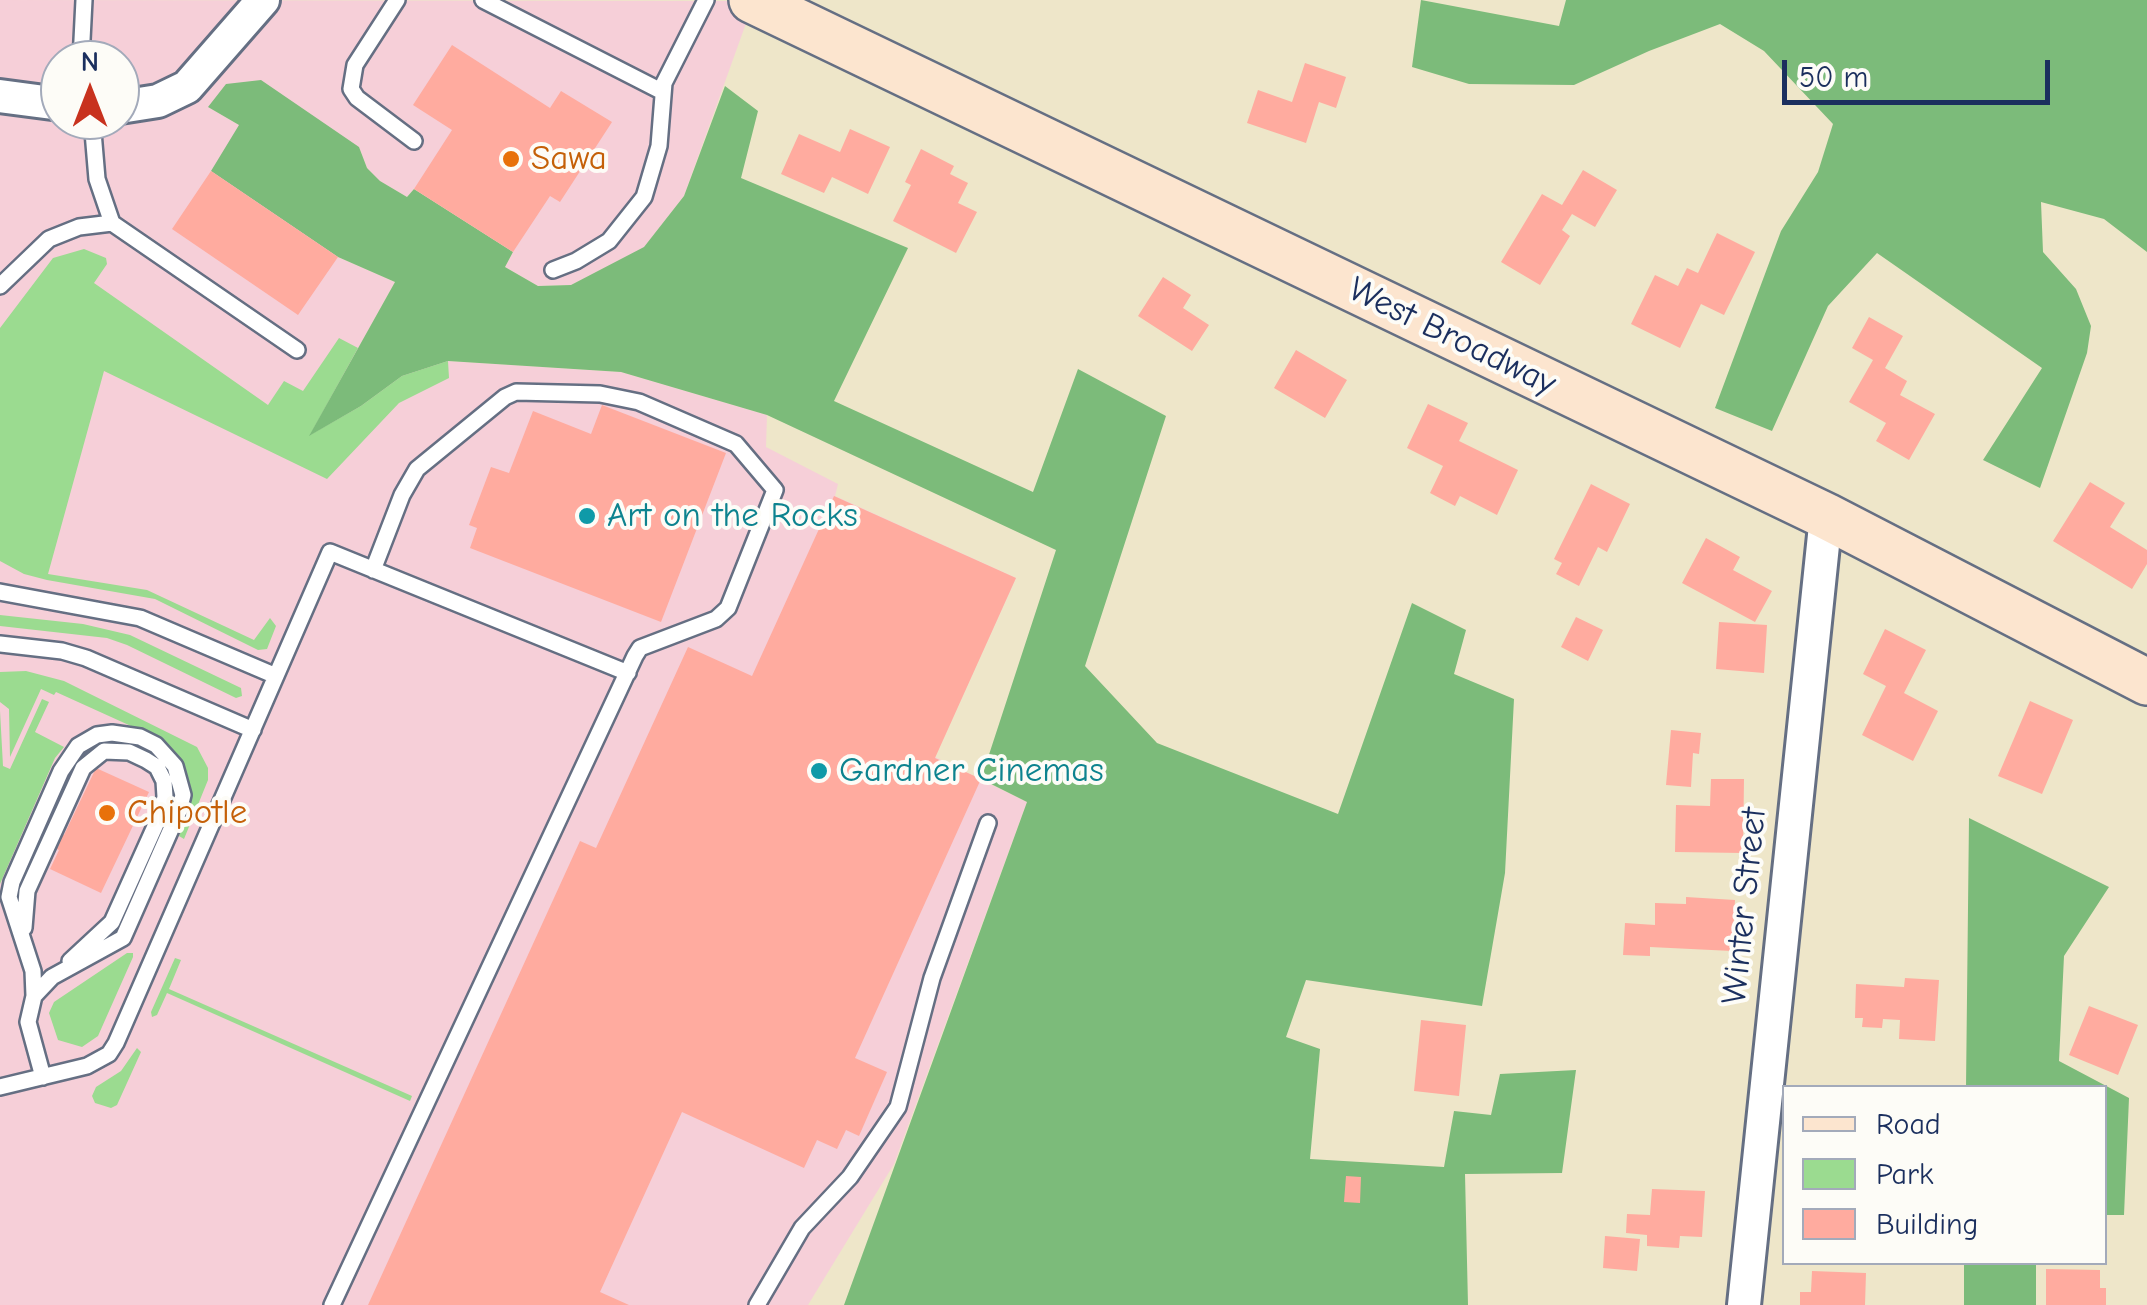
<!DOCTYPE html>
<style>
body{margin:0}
#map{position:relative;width:2147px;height:1305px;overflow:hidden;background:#eee6c9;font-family:"Comic Neue",sans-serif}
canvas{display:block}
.legend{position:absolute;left:1782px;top:1085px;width:325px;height:180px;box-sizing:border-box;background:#fdfcf7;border:2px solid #a3aaba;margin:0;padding:12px 18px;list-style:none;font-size:30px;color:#1b2f5e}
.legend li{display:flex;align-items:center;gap:20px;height:50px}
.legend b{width:50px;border:2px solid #a3aaba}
.north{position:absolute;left:40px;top:40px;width:100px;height:100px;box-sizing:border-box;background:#fdfcf7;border:2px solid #a3aaba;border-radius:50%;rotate:0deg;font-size:28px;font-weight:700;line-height:40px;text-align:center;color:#1b2f5e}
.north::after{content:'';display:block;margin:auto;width:35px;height:45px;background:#c8321e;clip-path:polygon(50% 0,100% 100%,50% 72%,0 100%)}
.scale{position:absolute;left:1782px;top:60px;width:268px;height:45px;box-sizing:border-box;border:5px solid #1b2f5e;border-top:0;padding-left:12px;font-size:30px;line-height:35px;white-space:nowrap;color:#1b2f5e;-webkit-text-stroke:8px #fdfcf7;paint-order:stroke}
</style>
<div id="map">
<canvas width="2147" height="1305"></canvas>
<ul class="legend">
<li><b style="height:12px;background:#fce5cf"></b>Road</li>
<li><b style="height:28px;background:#9bdb90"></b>Park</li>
<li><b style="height:28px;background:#ffab9f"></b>Building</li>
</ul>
<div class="north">N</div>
<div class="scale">50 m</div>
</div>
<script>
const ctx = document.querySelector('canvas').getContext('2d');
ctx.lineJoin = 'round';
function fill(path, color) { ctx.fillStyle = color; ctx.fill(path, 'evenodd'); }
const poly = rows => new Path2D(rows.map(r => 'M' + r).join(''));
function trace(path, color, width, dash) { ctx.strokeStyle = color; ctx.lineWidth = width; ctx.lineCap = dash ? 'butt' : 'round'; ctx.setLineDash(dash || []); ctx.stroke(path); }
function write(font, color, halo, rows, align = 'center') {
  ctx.font = font + ' "Comic Neue",sans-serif'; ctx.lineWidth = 8; ctx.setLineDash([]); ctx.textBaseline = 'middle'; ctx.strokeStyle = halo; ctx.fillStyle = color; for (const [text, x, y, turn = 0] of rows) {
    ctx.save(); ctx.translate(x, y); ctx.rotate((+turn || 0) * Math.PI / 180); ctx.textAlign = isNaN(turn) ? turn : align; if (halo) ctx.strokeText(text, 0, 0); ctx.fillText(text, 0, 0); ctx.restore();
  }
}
fill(poly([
 [0,0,754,1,684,196,644,248,571,285,538,286,505,267,513,252,414,189,407,197,379,181,367,168,359,147,209,107,239,125,338,257,395,282,310,435,361,406,402,376,448,361,621,372,767,415,766,447,838,484,835,496,1016,578,935,757,1027,802,894,1164,808,1305,0,1305],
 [60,60,120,60,120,120,60,120]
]), '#f6cfd8');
fill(poly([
 [84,249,106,258,107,264,94,283,268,405,284,381,303,391,339,338,358,348,310,435,361,406,402,376,448,361,449,378,399,403,327,479,104,371,48,574,147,590,254,640,270,618,276,626,267,649,258,650,155,599,47,580,24,574,0,561,0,328,53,258],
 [0,615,83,624,130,635,241,688,242,696,236,698,127,645,107,638,0,626],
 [26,671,64,681,197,747,208,768,208,780,184,839,179,836,190,809,189,783,179,756,164,741,56,692,54,695,41,689,10,757,9,709,0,702,0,672],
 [42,699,49,702,35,732,64,747,55,758,0,884,0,711,3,766,10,769],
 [127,953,133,953,133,957,98,1036,82,1047,58,1040,49,1013,54,1002],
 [175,958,181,960,169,989,412,1096,410,1101,167,993,157,1015,152,1017,151,1012],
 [137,1048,141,1052,117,1105,111,1108,95,1103,92,1096,96,1087,121,1071]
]), '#9bdb90');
fill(poly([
 [1421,0,1559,26,1566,0,2147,0,2147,252,2104,219,2041,202,2043,252,2076,289,2091,326,2087,353,2040,488,1983,460,2042,368,1877,253,1828,306,1772,431,1715,408,1781,231,1818,172,1833,124,1764,51,1720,24,1649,51,1574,85,1469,84,1412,67],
 [261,80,359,147,367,168,380,181,407,197,414,189,513,252,505,267,538,286,571,285,644,247,684,196,725,86,758,111,741,178,908,248,834,401,1033,492,1078,369,1166,416,1085,666,1157,743,1338,814,1412,603,1466,630,1454,674,1514,699,1505,873,1482,1006,1306,980,1286,1037,1320,1049,1310,1159,1444,1167,1454,1111,1491,1115,1500,1074,1576,1070,1562,1173,1465,1174,1468,1305,844,1305,1027,802,981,779,1056,550,767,415,621,372,448,361,402,376,361,406,309,436,395,282,338,257,211,171,239,125,208,107,226,84],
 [1969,818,2109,887,2064,956,2059,1061,2129,1098,2124,1215,2105,1215,2104,1088,1966,1087],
 [1964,1263,2036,1263,2036,1305,1964,1305]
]), '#7cbb7a');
fill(poly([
 [452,45,550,108,561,91,612,122,560,202,550,196,513,252,414,189,452,130,413,105],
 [1305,63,1346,77,1336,108,1319,102,1306,143,1247,123,1258,90,1292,102],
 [850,129,890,147,868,194,832,177,824,193,781,174,799,134,840,152],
 [921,149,954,166,950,174,968,183,958,203,977,212,956,253,893,221,911,185,905,182],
 [1583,170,1617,190,1595,227,1572,214,1562,230,1570,236,1540,285,1501,262,1542,194,1562,205],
 [211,171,338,257,298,315,172,229],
 [1717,233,1755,252,1724,315,1701,304,1680,348,1631,324,1655,275,1678,286,1687,268,1698,273],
 [1163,277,1191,295,1183,308,1209,325,1192,351,1138,316],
 [1869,317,1903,336,1885,368,1907,381,1900,395,1935,414,1909,460,1876,441,1886,423,1849,402,1873,360,1852,348],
 [1296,350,1347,380,1325,418,1274,388],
 [1428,404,1468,423,1459,441,1518,470,1497,515,1460,496,1455,506,1430,493,1443,466,1407,448],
 [602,405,726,453,661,622,470,548,477,528,469,525,491,467,509,473,533,411,591,434],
 [2090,482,2125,503,2110,527,2147,550,2147,564,2132,589,2053,541],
 [1591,484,1630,504,1607,552,1598,547,1579,586,1556,574,1562,563,1554,559],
 [834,496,1016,578,935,758,981,779,855,1058,887,1072,859,1136,846,1130,837,1149,817,1140,804,1168,682,1112,600,1292,629,1305,368,1305,580,841,596,848,688,647,752,676],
 [1706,538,1740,557,1733,570,1772,591,1755,622,1682,583],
 [1576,617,1603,630,1588,661,1561,647],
 [1719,622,1767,625,1764,673,1716,669],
 [1885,629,1926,650,1904,693,1938,711,1913,761,1862,735,1886,686,1863,674],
 [2030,701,2073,720,2042,794,1998,776],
 [1671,730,1701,733,1699,754,1693,753,1691,787,1666,785],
 [96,768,149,792,101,893,50,869,59,850,52,847,58,833,64,835],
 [1711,779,1744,779,1743,853,1675,852,1676,805,1710,806],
 [1686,897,1735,900,1732,951,1650,947,1650,956,1623,955,1625,923,1655,925,1655,903,1686,904],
 [1905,978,1939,980,1935,1041,1899,1039,1900,1020,1883,1019,1882,1028,1862,1027,1863,1018,1855,1018,1856,984,1904,987],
 [2089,1006,2138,1025,2118,1075,2069,1055],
 [1421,1020,1466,1025,1459,1096,1414,1091],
 [1346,1176,1361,1177,1360,1203,1344,1202],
 [1652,1189,1705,1191,1702,1237,1680,1236,1679,1248,1647,1246,1647,1235,1626,1233,1627,1214,1650,1215],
 [1605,1236,1640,1239,1637,1271,1603,1268],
 [2046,1269,2100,1270,2100,1288,2106,1288,2106,1305,2046,1305],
 [1812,1271,1866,1273,1865,1305,1800,1305,1800,1292,1811,1292]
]), '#ffab9f');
const service = poly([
 [397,0,355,65,351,89,357,98,414,141],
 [483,0,663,92],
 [81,60,84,0],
 [92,120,97,179,112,223,297,350],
 [553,270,576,261,609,241,644,197,659,146,664,83,706,0],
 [0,286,49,239,79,227,112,223],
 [0,592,140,618,276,676],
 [0,644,62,651,86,658,253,730],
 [24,928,27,891,83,768,104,751,129,752,146,760,157,767,164,781,165,797,161,813,112,922,70,961],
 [34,996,33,971,9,897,12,882,61,771,78,746,97,735,112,733,140,737,156,745,175,766,183,795,179,811,123,938,52,977,34,996,28,1022,43,1077],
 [0,1087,87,1066,109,1054,116,1043,330,552,628,673],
 [332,1305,635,656,640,648,716,619,728,608,775,490,736,444,639,402,600,394,516,392,505,397,417,469,402,495,373,570],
 [757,1305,802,1228,850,1177,898,1107,932,978,988,823]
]);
const minor = poly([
 [0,96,60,104],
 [120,107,158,101,187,87,263,0],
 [1744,1305,1826,516]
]);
const secondary = poly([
 [752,0,1826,516,2147,682]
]);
trace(service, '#656f83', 20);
trace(minor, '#656f83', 38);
trace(secondary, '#656f83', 50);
trace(service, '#fff', 15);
trace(minor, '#fff', 32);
trace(secondary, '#fce5cf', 45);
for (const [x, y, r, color] of [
 [511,159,10,"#e8710a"],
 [587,516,10,"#0f9aa8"],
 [819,771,10,"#0f9aa8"],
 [107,813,10,"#e8710a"]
]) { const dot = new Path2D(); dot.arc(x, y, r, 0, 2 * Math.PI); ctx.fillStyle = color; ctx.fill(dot); trace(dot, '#fdfcf7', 4); }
write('35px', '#c56008', '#fdfcf7', [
 ["Sawa",531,159],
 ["Chipotle",127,813]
], 'left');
write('35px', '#1b2f5e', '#fdfcf7', [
 ["West Broadway",1452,337,26],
 ["Winter Street",1745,906,-84]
]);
write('35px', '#0d838f', '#fdfcf7', [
 ["Art on the Rocks",607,516],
 ["Gardner Cinemas",839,771]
], 'left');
</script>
